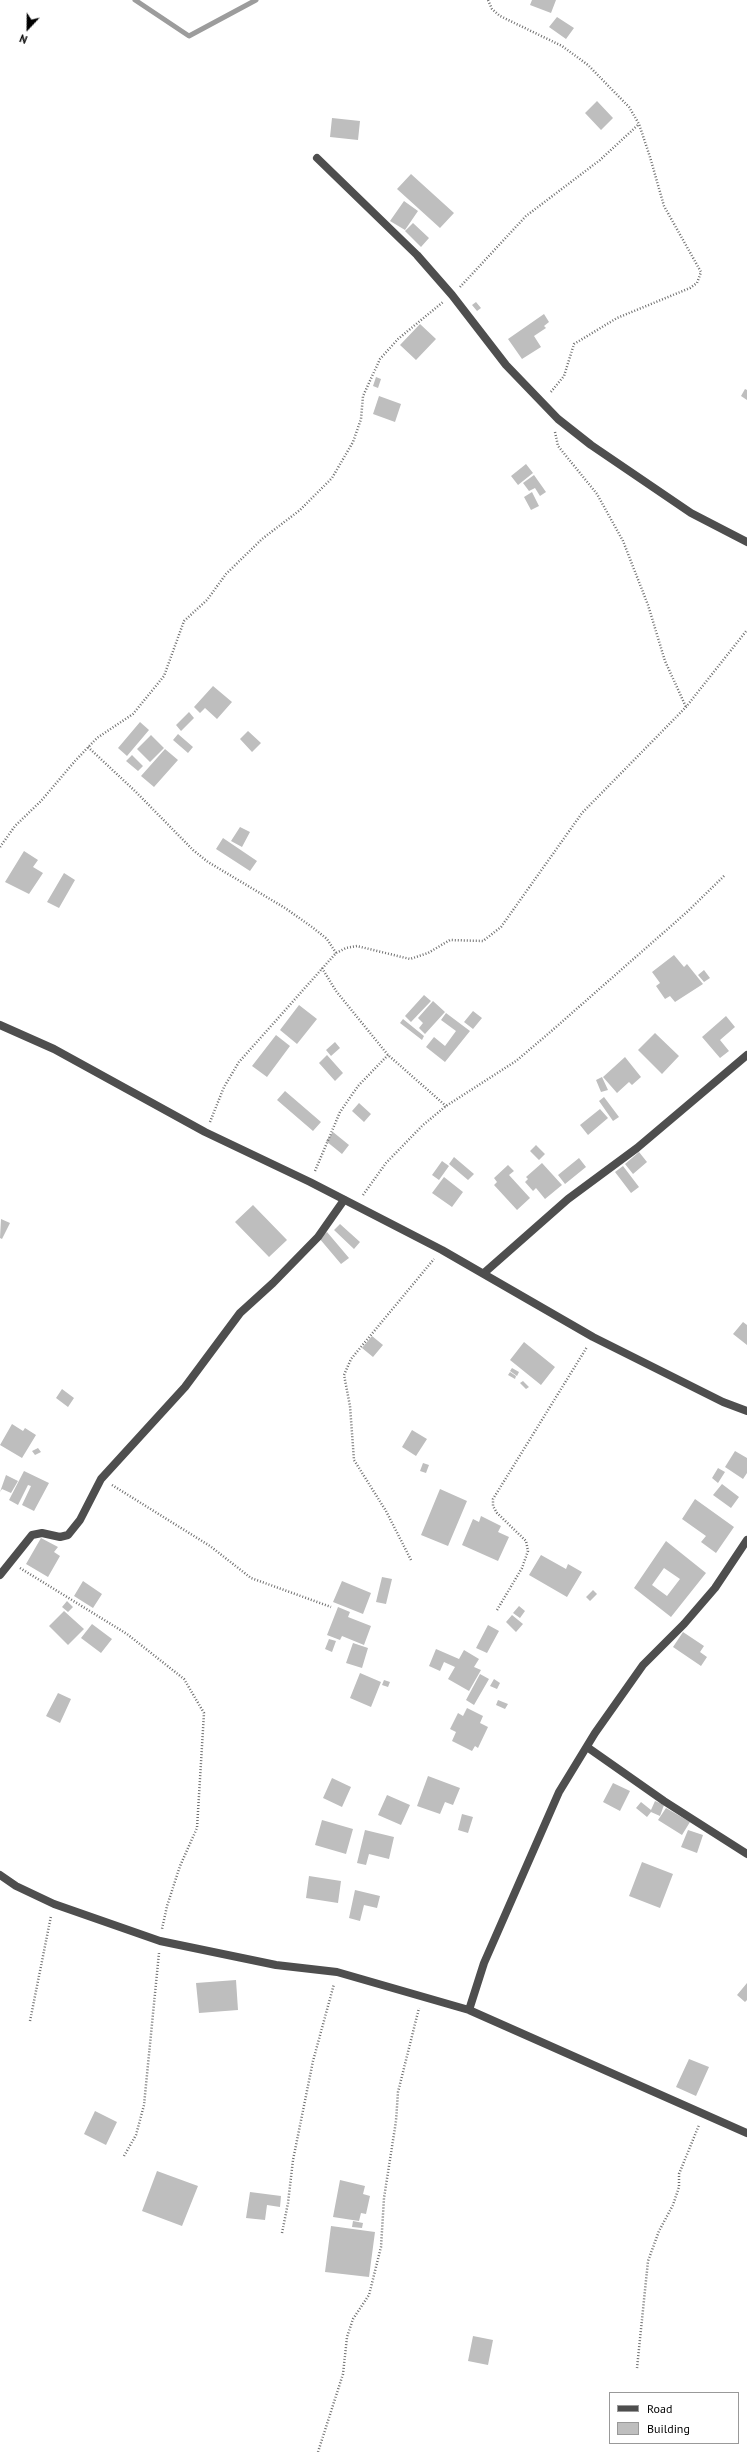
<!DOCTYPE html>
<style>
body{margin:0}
#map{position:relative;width:747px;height:2452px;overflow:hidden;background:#fff;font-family:"PT Sans",sans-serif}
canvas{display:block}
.legend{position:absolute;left:609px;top:2392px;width:130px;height:52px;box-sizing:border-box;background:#fff;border:1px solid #999;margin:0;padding:5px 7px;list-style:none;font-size:12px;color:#000}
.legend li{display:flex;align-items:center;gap:8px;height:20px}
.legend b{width:20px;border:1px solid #999}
.north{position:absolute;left:8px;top:8px;width:40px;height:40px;-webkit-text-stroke:3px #fff;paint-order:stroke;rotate:202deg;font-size:11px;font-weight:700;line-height:16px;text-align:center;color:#000}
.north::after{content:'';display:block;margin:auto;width:14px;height:18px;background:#000;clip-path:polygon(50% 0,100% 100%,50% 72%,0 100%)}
</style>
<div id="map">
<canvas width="747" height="2452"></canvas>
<ul class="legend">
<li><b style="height:5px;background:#4e4e4e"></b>Road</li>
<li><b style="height:11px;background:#bebebe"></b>Building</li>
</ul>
<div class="north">N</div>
</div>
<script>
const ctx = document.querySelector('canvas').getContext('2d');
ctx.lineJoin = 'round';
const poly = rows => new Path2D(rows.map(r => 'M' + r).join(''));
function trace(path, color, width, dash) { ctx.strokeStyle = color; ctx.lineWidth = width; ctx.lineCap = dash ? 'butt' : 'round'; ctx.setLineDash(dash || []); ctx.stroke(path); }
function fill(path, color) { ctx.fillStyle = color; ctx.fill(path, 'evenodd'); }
trace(poly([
 [135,0,189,36,256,0]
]), '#9c9c9c', 5);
fill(poly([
 [532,0,556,0,551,13,530,5],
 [557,17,574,28,566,39,549,27],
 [597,101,613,118,601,130,585,113],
 [332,118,360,121,358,140,330,137],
 [411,174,454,213,440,228,397,189],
 [404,201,418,211,405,230,390,221],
 [413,223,429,238,421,247,405,231],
 [476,302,481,308,477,311,472,305],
 [544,314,549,322,544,326,546,328,534,336,541,347,522,359,508,339],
 [420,324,436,339,416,360,400,345],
 [376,377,381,379,378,388,373,386],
 [745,389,747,390,747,400,741,396],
 [379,396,401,404,395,422,373,414],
 [526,464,533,473,518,485,511,476],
 [534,475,546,492,540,496,535,488,529,491,523,483],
 [532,492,539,506,531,510,524,497],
 [213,686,232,702,217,719,205,708,200,713,194,707],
 [189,712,194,718,181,731,176,725],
 [140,722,149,730,127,756,118,748],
 [248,731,261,743,252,752,240,739],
 [178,734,193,747,188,753,173,740],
 [151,735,164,748,150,762,137,749],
 [165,749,178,760,154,787,141,776],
 [132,755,143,766,138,771,126,761],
 [240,827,250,832,242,847,231,841],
 [223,838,257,861,250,871,216,849],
 [24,851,38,860,33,867,43,873,29,894,5,882],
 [64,873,75,880,59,908,47,902],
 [674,955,684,967,687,964,703,984,675,1002,670,996,665,999,656,986,660,983,652,972],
 [704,970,710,978,704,982,698,975],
 [424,995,431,1001,411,1022,405,1016],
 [433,1001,445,1012,425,1034,419,1028,423,1023,418,1018],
 [299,1005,317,1019,297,1044,280,1030],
 [473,1011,482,1018,473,1029,464,1022],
 [446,1013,470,1031,445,1062,426,1047,434,1037,445,1046,456,1031,441,1020],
 [726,1016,735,1027,720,1040,729,1051,720,1058,702,1037],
 [403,1019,424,1036,422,1040,400,1023],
 [655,1033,679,1056,662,1074,638,1050],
 [276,1035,290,1046,267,1077,252,1066],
 [335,1042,340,1048,331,1056,326,1050],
 [327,1055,343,1073,335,1081,319,1063],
 [625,1057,641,1077,632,1085,629,1082,617,1093,603,1077],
 [602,1077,608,1090,601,1092,596,1080],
 [285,1091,321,1122,313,1131,277,1100],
 [604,1097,619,1117,613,1121,599,1101],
 [359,1103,371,1114,364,1122,352,1111],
 [600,1109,608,1118,588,1135,580,1125],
 [333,1132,349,1145,342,1154,326,1141],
 [536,1145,545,1154,539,1160,530,1151],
 [639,1152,647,1162,633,1174,625,1164],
 [454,1157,474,1174,468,1180,449,1164],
 [579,1158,586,1167,565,1184,558,1175],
 [442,1161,449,1166,439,1180,432,1175],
 [542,1163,562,1185,545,1199,536,1188,533,1191,525,1182,528,1179,526,1177],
 [508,1165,514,1171,509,1175,530,1198,517,1210,494,1185,497,1182,494,1178],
 [623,1166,639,1187,631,1193,615,1172],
 [444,1177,463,1192,452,1207,432,1193],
 [253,1205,287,1240,269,1257,235,1222],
 [1,1219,10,1223,2,1239,0,1238],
 [340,1224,360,1242,354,1249,334,1230],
 [327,1232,349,1258,341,1264,319,1238],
 [743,1322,747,1325,747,1345,733,1334],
 [372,1336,383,1345,373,1357,362,1348],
 [524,1342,555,1367,541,1385,510,1360],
 [512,1368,519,1372,517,1376,510,1371],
 [510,1372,516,1376,515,1379,508,1375],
 [523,1381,529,1387,526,1389,520,1383],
 [62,1389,74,1398,68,1407,56,1398],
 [12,1424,23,1431,25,1428,36,1435,22,1458,0,1445],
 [412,1430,427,1439,416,1456,402,1447],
 [38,1448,41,1452,35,1455,32,1451],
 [735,1451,747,1458,747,1473,743,1479,725,1467],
 [423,1463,429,1465,426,1473,420,1471],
 [718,1468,725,1472,718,1483,712,1478],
 [24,1471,49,1483,34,1511,22,1505,31,1486,28,1485,18,1505,9,1500],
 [6,1475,18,1481,11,1493,2,1489,0,1492],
 [722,1484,739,1497,731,1508,713,1495],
 [440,1489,467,1501,448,1546,421,1535],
 [695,1499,734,1527,716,1553,701,1542,706,1536,682,1519],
 [481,1516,501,1526,498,1532,509,1537,498,1561,462,1545,473,1519,479,1522],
 [41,1538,58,1547,54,1552,60,1556,48,1577,26,1564],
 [666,1541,706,1573,671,1617,634,1588],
 [664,1568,680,1579,667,1596,652,1585],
 [541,1555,566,1569,568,1564,582,1572,567,1597,529,1575],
 [382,1577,392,1579,386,1604,376,1602],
 [83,1581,102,1594,93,1608,74,1596],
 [342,1581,371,1593,363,1614,333,1602],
 [593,1590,597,1594,590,1601,586,1597],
 [67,1601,73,1607,68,1612,62,1607],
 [519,1606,525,1611,520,1618,513,1613],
 [338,1607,350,1612,348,1617,371,1626,364,1645,342,1636,340,1640,327,1635],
 [64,1611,84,1629,68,1645,49,1626],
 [512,1615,523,1624,516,1632,506,1622],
 [92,1624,112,1639,101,1653,81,1638],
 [488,1625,499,1631,487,1653,476,1648],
 [683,1632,704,1646,700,1652,707,1657,701,1666,673,1647],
 [329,1639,336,1641,332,1652,325,1649],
 [353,1643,368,1648,362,1668,346,1663],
 [436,1649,459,1659,464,1650,479,1659,474,1667,481,1670,469,1691,448,1679,455,1667,444,1662,440,1671,429,1666],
 [360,1673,381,1682,371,1707,350,1698],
 [480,1674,489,1679,474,1705,466,1700],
 [494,1679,500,1683,497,1689,490,1686],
 [384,1680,390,1682,388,1687,382,1685],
 [58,1693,71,1699,60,1723,46,1716],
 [498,1700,508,1704,505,1709,496,1705],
 [467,1708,483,1716,480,1723,488,1727,478,1748,475,1746,472,1751,452,1741,456,1732,450,1729,458,1713,463,1716],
 [428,1776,460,1788,453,1805,445,1802,440,1814,417,1806],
 [332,1778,351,1787,342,1807,323,1798],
 [613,1783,630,1791,620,1811,603,1802],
 [387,1795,410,1805,401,1825,378,1815],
 [655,1801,664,1805,660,1816,651,1812,647,1817,636,1808,641,1802,651,1810],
 [666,1808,690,1822,682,1835,658,1820],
 [462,1814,473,1817,468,1833,458,1830],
 [322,1820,353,1829,346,1854,315,1845],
 [365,1830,394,1837,389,1859,369,1854,366,1865,357,1863],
 [688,1830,703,1835,697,1853,681,1847],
 [642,1862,673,1874,660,1908,629,1896],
 [309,1876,341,1881,338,1903,306,1898],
 [355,1890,380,1896,377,1908,364,1905,360,1921,349,1918],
 [236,1980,238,2010,199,2013,196,1983],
 [747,1983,747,2000,745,2002,737,1995],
 [689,2059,709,2067,696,2096,676,2087],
 [95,2111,117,2122,106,2145,84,2134],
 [157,2171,198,2186,182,2226,142,2211],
 [340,2180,365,2186,363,2194,370,2196,366,2214,361,2213,359,2221,333,2217],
 [250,2192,281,2196,280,2207,267,2205,265,2220,246,2218],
 [353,2221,363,2223,362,2228,352,2227],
 [331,2226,375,2232,369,2277,325,2272],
 [473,2336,493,2340,488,2365,468,2361]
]), '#bebebe');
trace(poly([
 [488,0,492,9,500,16,562,46,588,65,629,107,639,124,650,157,664,206,701,272,697,283,690,288,617,318,574,344,564,376,550,393],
 [460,287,526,216,600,160,639,124],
 [555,432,558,446,597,494,623,541,648,605,665,661,686,707],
 [88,747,136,792,193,850,208,862,285,908,312,927,327,939,336,953],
 [0,847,15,826,41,801,75,761,97,738,133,714,164,676,184,621,207,600,226,574,262,539,300,510,332,478,353,442,361,419,363,396,380,359,398,339,443,302],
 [322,968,336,991,388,1055,446,1106],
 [210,1122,224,1087,239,1062,336,953,346,948,357,946,410,959,428,953,450,940,483,941,501,927,582,813,686,707,747,630],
 [315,1171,340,1112,358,1086,388,1055],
 [363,1195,386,1163,423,1125,446,1106,516,1061,548,1034,687,912,725,875],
 [112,1485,210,1546,251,1578,331,1607],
 [411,1560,386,1511,354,1460,350,1406,344,1375,351,1359,434,1259],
 [20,1568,127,1634,184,1679,204,1713,197,1828,180,1866,167,1906,162,1929],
 [497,1610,522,1568,528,1551,526,1541,497,1513,493,1506,493,1499,587,1347],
 [30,2021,51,1916],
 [124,2156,136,2135,144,2105,159,1953],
 [282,2233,288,2203,293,2160,313,2061,334,1984],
 [637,2368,648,2261,659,2231,673,2205,679,2187,679,2174,699,2125],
 [318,2452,343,2374,347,2337,353,2319,369,2295,381,2247,384,2198,396,2121,398,2092,419,2008]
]), '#707070', 2.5, [1, 2]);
trace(poly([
 [317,158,417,255,452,295,506,365,558,419,591,445,691,513,747,542],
 [484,1273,568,1199,637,1148,747,1055],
 [0,1575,32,1535,42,1533,60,1537,68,1535,80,1520,101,1479,185,1387,240,1313,273,1283,318,1237,344,1200],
 [587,1747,664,1801,747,1854],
 [0,1875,16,1886,54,1904,160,1941,276,1965,337,1972,469,2010,747,2133],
 [469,2010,484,1963,559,1792,595,1733,643,1665,684,1624,715,1588,747,1540]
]), '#4e4e4e', 8);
trace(poly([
 [0,1025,54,1049,205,1132,310,1182,442,1250,593,1337,723,1402,747,1411]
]), '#4e4e4e', 8);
</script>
